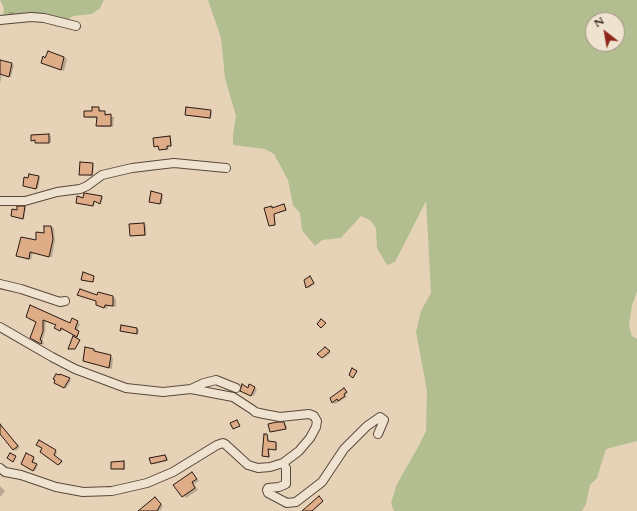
<!DOCTYPE html>
<style>
body{margin:0}
#map{position:relative;width:637px;height:511px;overflow:hidden;background:#e6d3b7;font-family:Cardo,serif}
canvas{display:block}
.north{position:absolute;left:585px;top:12px;width:40px;height:40px;box-sizing:border-box;background:#efe2d0;border:1px solid #a09284;border-radius:50%;rotate:329deg;font-size:11px;font-weight:700;line-height:16px;text-align:center;color:#2a1913}
.north::after{content:'';display:block;margin:auto;width:14px;height:18px;background:#8f2418;clip-path:polygon(50% 0,100% 100%,50% 72%,0 100%)}
</style>
<div id="map">
<canvas width="637" height="511"></canvas>
<div class="north">N</div>
</div>
<script>
const ctx = document.querySelector('canvas').getContext('2d');
ctx.lineJoin = 'round';
function fill(path, color) { ctx.fillStyle = color; ctx.fill(path, 'evenodd'); }
const poly = rows => new Path2D(rows.map(r => 'M' + r).join(''));
function trace(path, color, width, dash) { ctx.strokeStyle = color; ctx.lineWidth = width; ctx.lineCap = dash ? 'butt' : 'round'; ctx.setLineDash(dash || []); ctx.stroke(path); }
fill(poly([
 [0,0,104,0,100,8,92,14,73,16,57,27,42,21,3,16,4,8],
 [208,0,637,0,637,291,632,305,629,326,632,336,637,339,637,441,606,449,597,478,590,485,586,504,582,511,394,511,391,503,397,484,417,449,426,431,427,391,416,332,421,311,431,293,426,201,395,262,387,265,377,248,376,228,370,220,361,216,341,238,322,240,315,246,302,230,300,213,293,205,288,180,274,154,265,149,233,145,233,135,236,116,225,78,221,38],
 [593,20,617,20,617,44,593,44]
]), '#b2bd90');
fill(poly([
 [8,12,17,13,18,13,10,14],
 [64,57,67,59,64,71,45,64,46,59],
 [0,61,14,65,11,77,2,74,0,84],
 [98,108,101,110,101,112,107,114,107,116,114,117,113,127,100,127,97,126,98,118,88,118,85,116],
 [210,111,212,112,211,119,187,115],
 [49,135,51,136,51,143,38,143,36,141,32,140,32,136],
 [169,137,171,138,172,146,168,147,169,150,161,150,160,149,159,147,155,146],
 [92,164,94,165,93,176,80,174],
 [39,177,40,178,38,189,24,186,29,179],
 [161,195,163,196,162,204,152,202],
 [102,197,103,198,101,203,95,201,94,206,78,203,84,199],
 [284,205,287,211,274,214,276,225,270,225,271,207,273,209],
 [25,207,26,208,24,219,13,216,18,208],
 [144,224,146,225,146,236,132,236,131,235],
 [45,227,51,227,54,228,55,241,52,257,33,253,31,260,20,257,36,241,45,235],
 [310,277,315,284,309,288,307,287],
 [79,295,113,297,116,299,116,307,108,306,107,309,100,306,97,301],
 [27,317,71,324,73,320,80,324,77,331,64,328,62,331,56,328,57,325,46,320,45,332,42,342,44,343,44,345,31,338,38,322],
 [137,329,139,330,138,334,121,331],
 [327,349,331,353,324,358,322,357],
 [94,350,113,358,112,369,84,361],
 [61,375,71,380,66,389,55,382],
 [250,386,257,389,254,396,243,392,248,389],
 [344,389,348,393,345,395,347,397,335,404,333,403,331,399],
 [284,423,286,424,287,429,272,432,270,431],
 [2,427,20,447,16,451,0,434,0,429],
 [267,435,268,436,269,442,277,444,277,450,269,448,270,457,264,456],
 [39,442,57,452,55,457,63,462,60,465,41,451,43,448],
 [26,454,35,459,33,463,38,465,35,471,22,464],
 [165,456,167,457,168,461,154,464,152,463],
 [124,462,125,463,125,470,112,469],
 [192,473,199,481,194,484,198,490,186,498,175,486],
 [0,486,5,491,1,496,0,496],
 [155,498,163,506,160,511,140,511],
 [320,498,323,502,313,511,304,511]
]), '#0003');
const building = poly([
 [48,51,64,57,61,70,41,63,43,56,45,58,48,51],
 [0,60,12,63,9,77,0,74,0,60],
 [92,107,99,107,99,111,105,111,105,115,111,114,111,126,96,126,97,117,84,117,84,111,92,111,92,107],
 [186,107,211,110,210,118,185,115,186,107],
 [49,134,49,143,35,143,35,140,31,141,31,135,49,134],
 [170,136,171,146,167,146,167,149,159,150,158,146,154,147,153,138,170,136],
 [80,162,93,163,92,175,79,175,80,162],
 [29,174,39,176,36,189,23,186,24,177,28,178,29,174],
 [151,191,162,194,160,204,149,202,151,191],
 [84,193,102,196,100,204,94,201,93,206,76,203,77,196,83,198,84,193],
 [284,204,286,210,274,214,275,225,269,226,264,208,272,206,272,208,284,204],
 [17,206,25,206,23,219,11,216,12,209,17,210,17,206],
 [144,223,145,235,130,236,129,224,144,223],
 [44,226,51,226,53,239,49,257,30,252,29,259,16,256,21,237,36,240,36,232,44,233,44,226],
 [83,272,94,276,93,282,81,280,83,272],
 [310,276,314,283,306,288,304,280,310,276],
 [80,289,97,295,98,292,113,296,113,306,105,305,104,308,96,305,96,301,77,295,80,289],
 [30,305,70,323,72,318,78,321,75,329,79,331,77,337,61,328,60,331,54,328,56,325,43,320,43,331,40,340,42,341,41,344,30,338,36,322,26,317,30,305],
 [321,319,326,323,321,328,317,324,321,319],
 [121,325,137,328,137,334,120,331,121,325],
 [73,336,80,340,75,349,68,349,73,336],
 [85,347,94,349,94,351,111,355,109,368,83,361,85,347],
 [325,347,330,351,322,358,317,354,325,347],
 [352,368,357,371,353,378,349,375,352,368],
 [56,374,60,375,60,374,70,378,64,388,54,383,55,380,53,379,56,374],
 [242,384,248,388,249,384,255,387,251,396,240,391,242,384],
 [344,388,347,392,344,394,345,396,338,401,337,399,332,403,330,398,344,388],
 [237,420,240,426,233,429,230,423,237,420],
 [277,422,284,422,286,429,270,432,268,424,277,422],
 [0,424,18,446,13,450,0,434,0,424],
 [264,434,267,434,268,441,276,442,276,450,268,449,269,457,262,456,264,434],
 [39,440,56,450,54,455,62,461,58,465,40,452,42,448,36,445,39,440],
 [10,453,16,456,13,462,7,458,10,453],
 [26,453,34,457,32,462,37,464,33,471,21,464,26,453],
 [165,455,167,460,151,464,149,458,165,455],
 [124,461,124,469,111,469,111,462,124,461],
 [192,472,197,479,192,482,195,488,182,497,173,485,192,472],
 [319,496,323,501,312,511,302,511,319,496],
 [155,497,161,504,157,511,138,511,155,497]
]);
fill(building, '#deac87');
trace(building, '#2a1913', 1);
const street = poly([
 [0,20,31,17,44,18,76,26],
 [0,201,25,201,57,192,80,189,87,186,102,175,132,168,174,163,226,168],
 [0,284,21,289,60,302,65,301],
 [0,327,52,357,75,369,126,388,163,392,191,389,204,383,216,380,236,388],
 [283,463,286,468,286,484,279,487,268,488,267,490,268,493,287,503,296,502,322,482,344,449,367,426,380,417,384,420,378,434],
 [0,468,5,472,21,475,56,487,83,492,112,491,147,483,173,472,217,445,223,443,225,444,248,465,258,468,270,467,283,463,299,451,310,438,316,427,317,421,314,416,309,414,280,417,264,414,255,412,253,410,233,397,191,389]
]);
trace(street, '#59483c', 10);
trace(street, '#efe2d0', 8);
</script>
